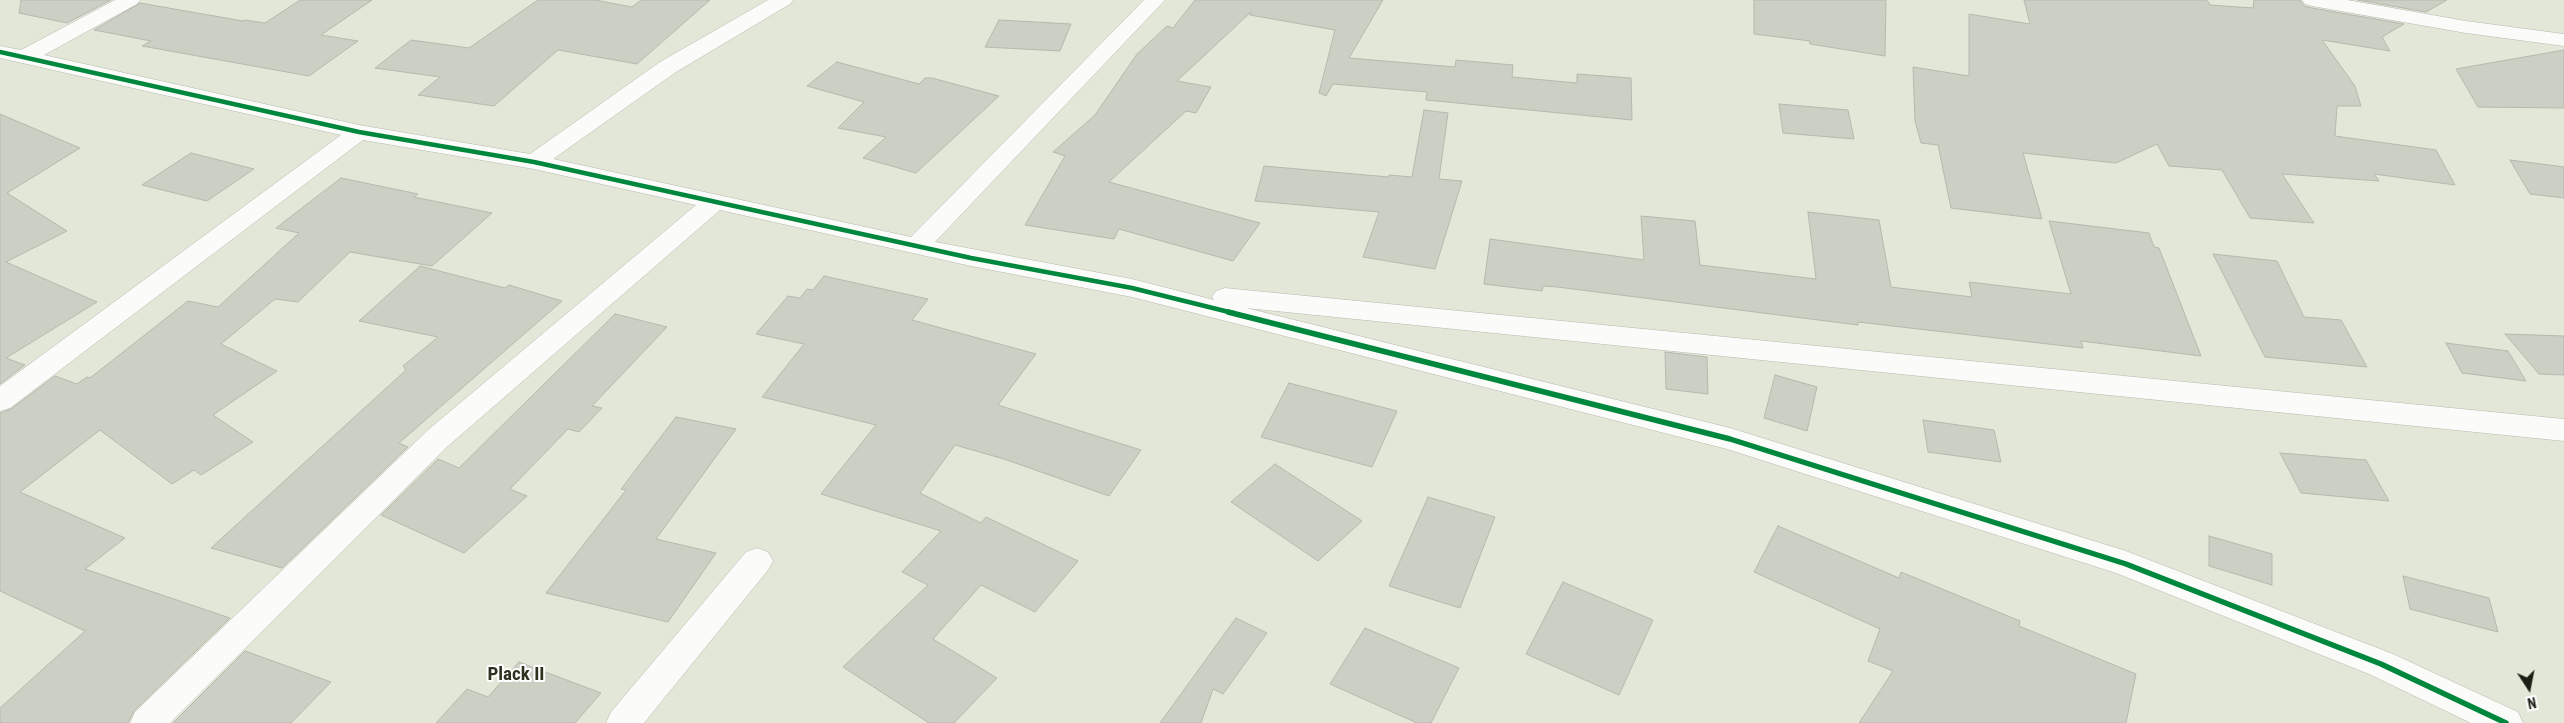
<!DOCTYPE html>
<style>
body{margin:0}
#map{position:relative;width:2564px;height:723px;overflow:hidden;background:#e2e7d8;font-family:"Roboto Condensed",sans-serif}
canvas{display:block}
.north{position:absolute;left:2504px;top:663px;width:50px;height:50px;-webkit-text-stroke:4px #fff;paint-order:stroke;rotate:169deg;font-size:14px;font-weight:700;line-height:20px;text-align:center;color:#1b1e14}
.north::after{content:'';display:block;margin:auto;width:18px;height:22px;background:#1b1e14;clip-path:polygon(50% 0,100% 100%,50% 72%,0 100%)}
</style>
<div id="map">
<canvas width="2564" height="723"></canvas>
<div class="north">N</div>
</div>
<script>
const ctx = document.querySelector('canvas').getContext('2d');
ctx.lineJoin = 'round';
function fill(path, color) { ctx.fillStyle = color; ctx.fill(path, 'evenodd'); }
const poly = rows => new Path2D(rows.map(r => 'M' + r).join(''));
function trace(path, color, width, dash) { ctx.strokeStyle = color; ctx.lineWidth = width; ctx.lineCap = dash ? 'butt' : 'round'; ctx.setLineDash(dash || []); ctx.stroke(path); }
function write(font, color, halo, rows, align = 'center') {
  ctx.font = font + ' "Roboto Condensed",sans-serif'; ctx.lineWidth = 4; ctx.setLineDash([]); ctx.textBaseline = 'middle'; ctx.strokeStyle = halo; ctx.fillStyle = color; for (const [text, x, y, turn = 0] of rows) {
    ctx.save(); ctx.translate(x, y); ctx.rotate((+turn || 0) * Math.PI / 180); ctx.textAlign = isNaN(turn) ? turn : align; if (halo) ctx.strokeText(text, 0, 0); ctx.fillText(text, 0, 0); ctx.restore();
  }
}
const building = poly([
 [21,0,111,0,67,23,19,13,21,0],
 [300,0,372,0,321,35,358,41,309,76,142,46,151,41,94,30,140,3,243,21,245,20,265,23,300,0],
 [538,0,595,0,632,7,641,0,710,0,637,64,558,50,494,106,418,95,440,77,375,68,411,40,469,48,538,0],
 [1195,0,1383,0,1349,58,1455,67,1456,60,1513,65,1512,77,1577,83,1577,74,1631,78,1632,120,1426,100,1427,92,1333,84,1326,96,1319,93,1335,30,1250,15,1251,12,1177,81,1211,87,1196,113,1186,111,1109,182,1260,223,1233,261,1119,229,1114,239,1025,225,1065,156,1053,152,1095,115,1137,54,1167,26,1173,28,1195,0],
 [1754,0,1886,0,1885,56,1810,44,1810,41,1754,34,1754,0],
 [2024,0,2207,0,2210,5,2253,8,2254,0,2300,0,2304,6,2312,8,2404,24,2382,37,2390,51,2322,40,2355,86,2361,106,2337,106,2335,136,2436,150,2455,185,2374,174,2379,181,2282,174,2314,223,2250,218,2222,170,2169,166,2157,144,2116,163,2023,153,2042,219,1951,208,1938,145,1921,143,1915,121,1913,67,1969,76,1969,14,2030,24,2024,0],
 [2358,0,2447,0,2426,12,2358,0],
 [999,20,1071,24,1060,51,985,47,999,20],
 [2564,50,2564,108,2478,107,2456,69,2564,50],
 [837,62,919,84,925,78,932,78,999,96,916,173,863,158,886,137,838,128,864,102,807,86,837,62],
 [1779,104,1848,110,1854,139,1783,133,1779,104],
 [1424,110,1448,113,1439,179,1462,181,1435,269,1363,257,1379,212,1255,201,1264,166,1389,177,1389,175,1412,177,1424,110],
 [0,114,80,148,7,193,67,231,6,262,97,302,6,358,25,365,0,384,0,114],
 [191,153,254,169,207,201,142,185,191,153],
 [2510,160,2564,167,2564,198,2530,194,2510,160],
 [341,178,418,194,414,197,492,213,432,266,350,252,298,302,275,299,221,344,277,371,213,415,253,442,201,475,194,470,172,484,100,430,20,492,125,538,85,569,230,618,134,711,128,723,0,723,0,708,85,631,0,591,0,413,11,409,55,376,77,384,87,377,90,378,188,301,218,307,299,233,276,228,341,178],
 [1808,212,1879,220,1891,287,1972,297,1969,282,2071,294,2049,221,2149,233,2154,247,2159,248,2201,356,2081,341,2083,348,1858,322,1858,325,1557,287,1543,286,1542,291,1484,284,1490,239,1644,260,1641,216,1695,221,1700,265,1816,279,1808,212],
 [2213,254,2277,261,2304,317,2341,320,2367,367,2265,357,2213,254],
 [420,266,505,288,509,285,562,301,399,443,408,447,282,568,211,548,406,370,403,366,438,337,359,321,420,266],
 [824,276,928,299,912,320,1036,354,998,405,1141,450,1109,496,1004,459,955,445,920,493,981,523,986,517,1078,561,1035,612,981,585,933,639,997,678,954,723,929,723,843,667,928,585,902,572,941,531,821,494,876,425,762,397,804,344,756,334,788,296,800,298,807,289,813,290,824,276],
 [615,314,667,327,592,406,602,408,579,432,568,429,510,489,527,496,464,553,381,515,438,459,459,468,615,314],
 [2505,334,2564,336,2564,375,2539,374,2505,334],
 [2446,343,2508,351,2526,381,2462,373,2446,343],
 [1665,352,1707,357,1708,394,1666,389,1665,352],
 [1775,375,1817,387,1807,431,1764,418,1775,375],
 [1289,383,1397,411,1372,467,1261,437,1289,383],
 [676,417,736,429,656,539,716,553,668,622,546,593,626,490,621,489,676,417],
 [1923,420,1994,430,2001,462,1928,452,1923,420],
 [2280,453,2366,460,2389,501,2301,493,2280,453],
 [1275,464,1362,521,1318,561,1231,502,1275,464],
 [1428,497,1495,517,1460,608,1389,586,1428,497],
 [1778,526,1899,578,1901,572,2020,621,2019,626,2136,674,2126,723,1859,723,1893,671,1868,661,1880,629,1754,572,1778,526],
 [2209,536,2272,554,2272,585,2209,566,2209,536],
 [2403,576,2489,598,2498,632,2410,609,2403,576],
 [1563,582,1653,620,1619,695,1526,654,1563,582],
 [1236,618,1267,633,1223,694,1213,689,1201,723,1160,723,1236,618],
 [1365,628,1459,668,1431,723,1417,723,1330,684,1365,628],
 [245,651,331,682,291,723,173,723,245,651],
 [519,662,601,693,575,723,436,723,467,689,488,697,519,662]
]);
fill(building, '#ccd0c4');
trace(building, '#b5b9ad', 1);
const minor = poly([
 [115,0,140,0,137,4,44,55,359,125,530,154,660,62,768,0,793,0,790,4,676,72,553,159,911,237,1144,0,1165,0,935,242,1132,279,1214,300,1212,297,1216,291,1225,288,2564,419,2564,441,1246,308,1730,428,2126,551,2393,654,2518,712,2523,723,2471,723,2369,674,2116,573,1727,449,1132,297,971,266,720,210,448,446,170,723,130,723,135,712,428,430,696,205,534,169,363,140,10,408,0,411,0,386,341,135,0,58,0,46,21,50,115,0],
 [2302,0,2347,0,2466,21,2564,34,2564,46,2466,33,2312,6,2305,4,2302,0],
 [757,548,768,552,773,561,768,570,644,723,606,723,611,712,746,552,757,548]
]);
trace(minor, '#b5b9ad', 1);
fill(minor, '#fbfbf9');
trace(poly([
 [0,52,359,132,534,162,971,258,1132,288,1233,313]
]), '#00873e', 4.5);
trace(poly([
 [1228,312,1730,439,2126,564,2381,664,2506,723]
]), '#00873e', 5.5);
write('bold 19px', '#2c321d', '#fff', [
 ["Plack II",516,675]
]);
</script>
